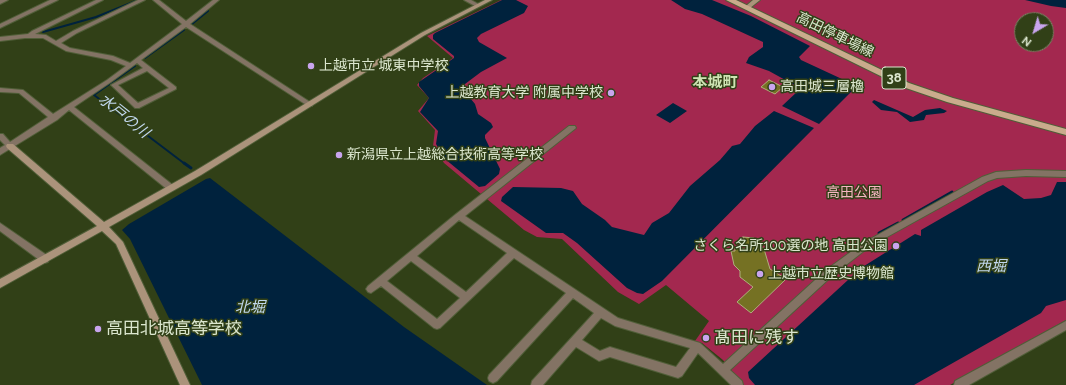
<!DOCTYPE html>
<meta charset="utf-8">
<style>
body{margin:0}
#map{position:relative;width:1066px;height:385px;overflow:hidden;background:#314017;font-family:Raleway,sans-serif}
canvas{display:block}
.north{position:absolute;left:1014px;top:12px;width:40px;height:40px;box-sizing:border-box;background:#314017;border:1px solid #758260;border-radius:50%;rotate:218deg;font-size:11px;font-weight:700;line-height:16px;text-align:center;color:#dbe6ce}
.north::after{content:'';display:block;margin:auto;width:14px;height:18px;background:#c9a5ee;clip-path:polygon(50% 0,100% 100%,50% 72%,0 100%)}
</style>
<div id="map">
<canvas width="1066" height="385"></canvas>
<div class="north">N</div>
</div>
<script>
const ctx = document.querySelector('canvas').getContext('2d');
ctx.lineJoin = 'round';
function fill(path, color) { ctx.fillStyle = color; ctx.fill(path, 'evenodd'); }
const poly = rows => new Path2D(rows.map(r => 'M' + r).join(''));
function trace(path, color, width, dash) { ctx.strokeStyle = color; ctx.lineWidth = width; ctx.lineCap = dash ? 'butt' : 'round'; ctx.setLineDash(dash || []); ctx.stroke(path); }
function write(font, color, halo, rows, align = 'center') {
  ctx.font = font + ' Raleway,"Noto Sans JP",sans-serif'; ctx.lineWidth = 3; ctx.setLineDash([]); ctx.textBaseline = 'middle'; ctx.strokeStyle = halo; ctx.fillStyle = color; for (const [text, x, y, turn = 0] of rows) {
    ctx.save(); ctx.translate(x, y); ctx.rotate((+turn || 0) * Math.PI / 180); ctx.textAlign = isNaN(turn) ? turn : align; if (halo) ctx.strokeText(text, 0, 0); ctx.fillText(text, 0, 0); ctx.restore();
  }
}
fill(poly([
 [501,0,1066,0,1066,320,950,385,742,385,723,360,702,343,695,341,709,321,666,285,639,304,618,292,562,239,537,237,524,230,444,163,433,146,435,130,418,111,429,98,417,85,423,78,453,58,427,36],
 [1022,20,1046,20,1046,44,1022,44]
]), '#a3284f');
fill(poly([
 [502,0,516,0,528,6,524,13,481,34,477,38,479,42,507,58,481,72,461,87,475,104,478,114,491,123,493,127,485,135,485,138,500,169,499,174,485,186,479,187,445,159,436,144,438,131,420,112,429,98,419,86,419,82,454,58,454,56,433,39,433,35,435,33],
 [671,0,712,0,751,16,810,46,799,57,801,60,857,86,819,124,782,106,799,90,798,87,769,71,746,63,749,57,763,47,763,42,702,14,685,9],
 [1025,0,1066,0,1066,8,1051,6],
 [874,100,913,117,925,110,940,108,947,111,944,113,926,115,924,120,910,122,897,112,881,110,872,102],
 [673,103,687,111,670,123,656,115],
 [774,111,814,128,662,281,643,294,637,293,627,288,577,243,563,233,546,233,501,201,502,197,513,187,561,188,573,191,582,204,605,220,612,227,644,235,652,223,669,213,690,186,720,160,732,146,740,144,755,126],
 [210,178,404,327,487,385,202,385,130,239,122,230,129,224,206,179],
 [1057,182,1066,182,1066,300,1046,306,1041,313,914,385,755,385,749,378,748,372,861,268,915,234,921,236,921,230,987,192,1003,185,1024,199,1041,198,1051,195]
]), '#00223d');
trace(poly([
 [192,24,208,11],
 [43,32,96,17,138,0],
 [145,58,184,30],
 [135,66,94,95,185,164]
]), '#00223d', 2);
trace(poly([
 [184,163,191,168],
 [903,220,952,192],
 [879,233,898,223]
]), '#00223d', 3);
const building = poly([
 [769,80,783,87,775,94,761,87,769,80],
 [743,237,754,238,764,249,770,269,786,279,751,313,737,302,753,287,740,277,740,271,734,265,731,251,735,251,735,248,746,249,743,237]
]);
fill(building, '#757123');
trace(building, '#afae7d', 1);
const street = poly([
 [0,0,8,0,0,4,0,0],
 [50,0,58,0,0,28,0,24,50,0],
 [96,0,103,0,35,34,46,35,56,41,73,31,138,0,145,0,77,33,61,43,70,48,113,56,130,63,182,24,153,0,159,0,186,21,213,0,219,0,190,24,313,104,312,106,308,106,186,27,141,60,176,87,176,89,139,108,135,108,111,85,143,68,137,63,111,82,74,107,174,186,175,188,174,190,168,190,69,110,57,120,0,155,0,148,5,145,0,140,0,134,3,134,10,142,48,117,19,93,0,92,0,88,23,90,53,114,107,80,126,66,111,60,66,51,43,38,25,38,0,41,0,37,28,34,32,31,96,0],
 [147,71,169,88,138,103,118,85,147,71],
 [464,0,471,0,480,5,475,6,464,0],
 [569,126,575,126,576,128,465,216,618,318,700,343,723,364,826,270,863,243,982,177,996,172,1026,170,1066,171,1066,177,1026,176,997,178,988,181,869,247,832,276,730,370,742,381,743,385,731,385,698,353,682,376,678,378,610,357,599,361,576,347,543,385,531,385,532,381,594,313,573,298,497,381,493,383,489,381,488,378,489,375,566,293,514,258,440,328,437,329,434,328,381,286,371,293,368,292,366,289,368,286,456,214,569,126],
 [459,220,507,253,466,292,417,256,459,220],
 [411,261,460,298,437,319,387,281,411,261],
 [601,318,615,326,690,348,676,367,610,347,600,351,582,340,601,318],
 [0,223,48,256,49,259,48,262,45,263,42,262,0,231,0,223],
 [1066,321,1066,330,969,385,954,385,955,381,1066,321]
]);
const secondary = poly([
 [485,0,492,0,425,35,201,175,109,227,123,242,190,385,180,385,116,244,102,231,0,288,0,279,97,226,7,148,6,146,7,144,13,144,104,222,195,171,421,33,485,0],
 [753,0,760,0,750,8,746,8,746,6,753,0]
]);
const primary = poly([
 [726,0,736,0,909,83,953,98,1066,129,1066,135,947,102,903,87,726,0]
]);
trace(street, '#505e38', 2);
trace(secondary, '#505e38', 2);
trace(primary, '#505e38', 2);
fill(street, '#837364');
fill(secondary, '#ab937b');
fill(primary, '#caab8c');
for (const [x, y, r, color] of [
 [311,66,4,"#c9a5ee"],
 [772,87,4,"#c9a5ee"],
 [611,93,4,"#c9a5ee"],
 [339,155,4,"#c9a5ee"],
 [896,246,4,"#c9a5ee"],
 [760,274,4,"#c9a5ee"],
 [98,329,4,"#c9a5ee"],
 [706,338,4,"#c9a5ee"]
]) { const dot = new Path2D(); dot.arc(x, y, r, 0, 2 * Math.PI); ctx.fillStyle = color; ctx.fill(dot); trace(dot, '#314017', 1.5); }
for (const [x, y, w] of [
 [894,78,24]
]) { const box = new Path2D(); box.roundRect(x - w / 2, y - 11, w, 22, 3); ctx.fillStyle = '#314017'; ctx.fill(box); trace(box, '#dbe6ce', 1); }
write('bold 13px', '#dbe6ce', null, [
 ["38",894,78]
]);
write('14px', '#dbe6ce', '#314017', [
 ["高田停車場線",835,35,26]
]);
write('14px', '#dbe6ce', '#314017', [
 ["上越市立 城東中学校",319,66],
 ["高田城三層櫓",780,87],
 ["上越教育大学 附属中学校",603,93,"right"],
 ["新潟県立上越総合技術高等学校",347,155],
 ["さくら名所100選の地 高田公園",888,246,"right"],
 ["上越市立歴史博物館",768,274]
], 'left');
write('14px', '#f6b5c1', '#314017', [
 ["高田公園",854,193]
]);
write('bold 15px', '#cee3b3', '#314017', [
 ["本城町",715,82]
]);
write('italic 15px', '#c1d7ed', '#314017', [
 ["水戸の川",124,116,39],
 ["西堀",991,266],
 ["北堀",250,307]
]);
write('17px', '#dbe6ce', '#314017', [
 ["高田北城高等学校",106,329],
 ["髙田に残す",714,338]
], 'left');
</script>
